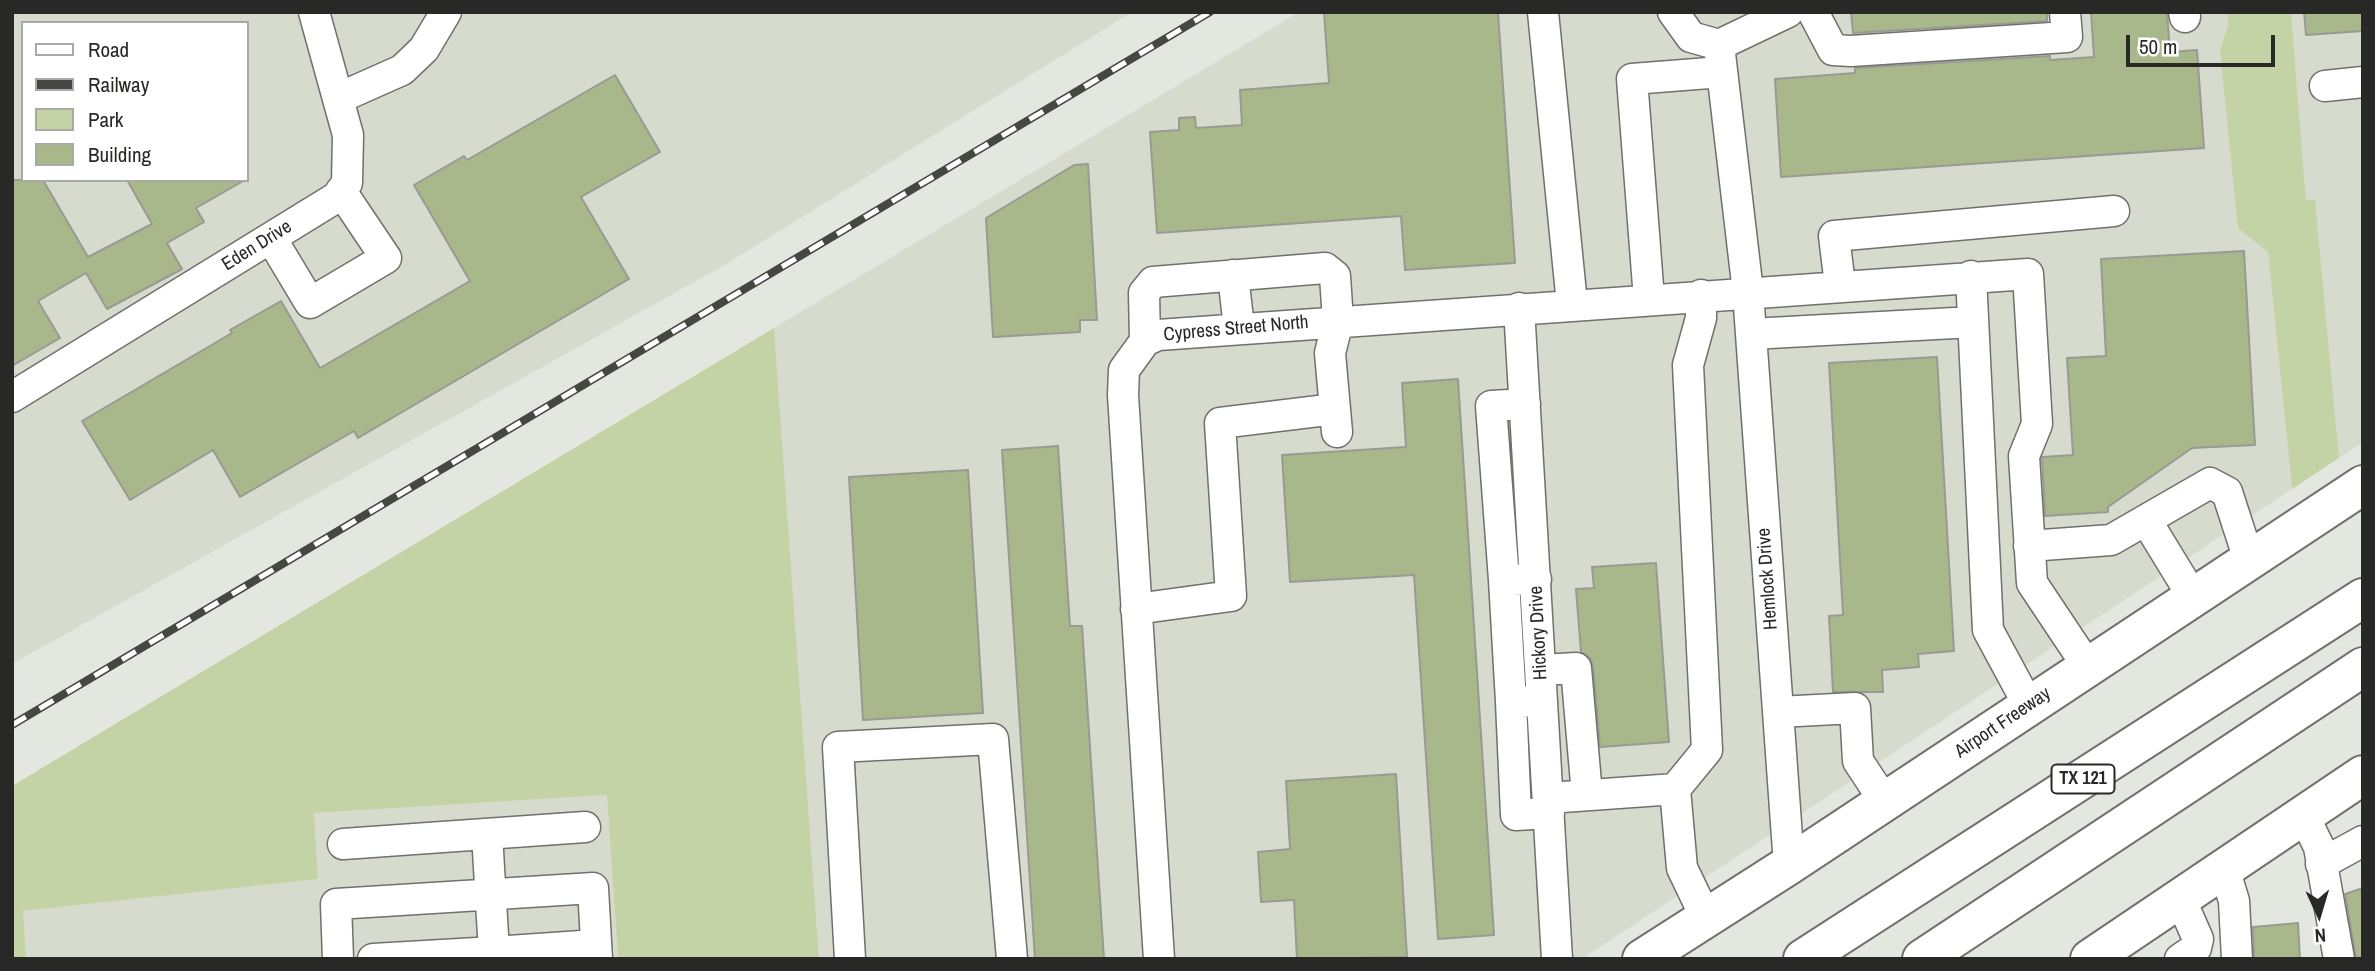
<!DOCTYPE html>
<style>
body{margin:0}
#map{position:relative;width:2375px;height:971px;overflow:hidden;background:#e4e7e0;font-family:"Archivo Narrow",sans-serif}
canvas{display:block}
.frame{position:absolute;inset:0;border:14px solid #282926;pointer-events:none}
.legend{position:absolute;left:21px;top:21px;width:228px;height:161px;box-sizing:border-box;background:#fff;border:2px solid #a9a9a8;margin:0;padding:9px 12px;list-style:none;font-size:21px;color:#282926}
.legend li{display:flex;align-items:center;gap:14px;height:35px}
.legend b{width:35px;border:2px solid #a9a9a8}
.north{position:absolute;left:2284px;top:880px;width:70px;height:70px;-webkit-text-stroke:5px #fff;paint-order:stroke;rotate:176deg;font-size:19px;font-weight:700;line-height:28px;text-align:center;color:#282926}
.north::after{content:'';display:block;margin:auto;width:24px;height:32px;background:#282926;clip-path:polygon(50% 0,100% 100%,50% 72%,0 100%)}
.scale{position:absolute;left:2126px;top:35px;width:149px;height:32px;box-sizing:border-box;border:4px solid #282926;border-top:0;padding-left:9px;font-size:21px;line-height:24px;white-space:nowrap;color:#282926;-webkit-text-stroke:5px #fff;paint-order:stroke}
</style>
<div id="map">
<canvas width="2375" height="971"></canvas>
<div class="frame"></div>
<ul class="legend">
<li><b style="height:9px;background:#fff"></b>Road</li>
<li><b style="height:9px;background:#464743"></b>Railway</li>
<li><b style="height:19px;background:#c3d3a6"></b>Park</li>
<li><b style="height:19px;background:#a8b88a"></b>Building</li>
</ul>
<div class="north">N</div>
<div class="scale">50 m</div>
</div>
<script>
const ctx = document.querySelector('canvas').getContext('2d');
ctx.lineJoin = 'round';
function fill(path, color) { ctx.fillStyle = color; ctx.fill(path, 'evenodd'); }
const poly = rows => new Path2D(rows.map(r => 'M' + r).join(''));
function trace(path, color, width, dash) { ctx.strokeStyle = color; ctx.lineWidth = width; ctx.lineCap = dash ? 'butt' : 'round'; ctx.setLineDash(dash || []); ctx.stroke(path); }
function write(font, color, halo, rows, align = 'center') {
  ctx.font = font + ' "Archivo Narrow",sans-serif'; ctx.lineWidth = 7; ctx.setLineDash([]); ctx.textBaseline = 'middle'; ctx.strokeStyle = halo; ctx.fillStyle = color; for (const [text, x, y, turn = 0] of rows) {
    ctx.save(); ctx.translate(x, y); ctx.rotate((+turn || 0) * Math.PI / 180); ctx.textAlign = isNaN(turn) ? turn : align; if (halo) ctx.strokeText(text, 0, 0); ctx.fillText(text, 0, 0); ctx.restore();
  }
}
fill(poly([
 [12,12,1132,12,728,263,12,664],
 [23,23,247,23,247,180,23,180],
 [1299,12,2227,12,2228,25,2220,51,2268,252,2292,489,1582,959,819,959,774,328],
 [2291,12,2363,12,2363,442,2339,458,2315,200,2306,201],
 [607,795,618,959,26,959,22,911,318,879,314,813]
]), '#d6dbcd');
fill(poly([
 [2227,12,2291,12,2306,201,2315,199,2339,458,2292,489,2268,252,2238,228,2220,51,2228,25],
 [774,328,819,959,618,959,607,795,314,813,318,879,23,911,26,959,12,959,12,786]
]), '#c3d3a6');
const building = poly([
 [1324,12,1498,12,1515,263,1405,270,1401,216,1157,233,1150,132,1179,130,1179,118,1195,117,1196,128,1242,125,1240,90,1329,83,1324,12],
 [1851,12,2047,12,2047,21,1853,33,1851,12],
 [2091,12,2167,12,2170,52,2197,50,2204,148,1781,177,1775,79,1855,73,1855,68,2050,56,2050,60,2094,57,2091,12],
 [2304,12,2363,12,2363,31,2306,35,2304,12],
 [615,75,660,152,581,197,629,279,358,438,354,431,240,497,213,450,130,500,82,421,232,333,230,330,281,301,320,368,470,281,414,185,464,156,467,160,615,75],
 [1088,164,1097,320,1080,320,1080,332,993,337,986,218,1074,165,1088,164],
 [12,180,43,180,88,257,152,224,127,180,245,180,196,208,204,222,167,243,182,269,107,309,86,273,38,301,60,338,12,366,12,180],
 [2244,251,2255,445,2192,448,2108,507,2108,512,2045,516,2042,457,2073,455,2067,358,2106,356,2101,259,2244,251],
 [1937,357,1954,651,1918,654,1919,667,1882,670,1883,692,1833,692,1829,616,1843,615,1829,363,1937,357],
 [1458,379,1494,935,1438,939,1414,575,1290,582,1282,455,1406,447,1402,383,1458,379],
 [1058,446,1070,626,1082,626,1104,959,1035,959,1002,450,1058,446],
 [968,470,983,713,863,720,849,477,968,470],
 [1656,563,1669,742,1600,747,1593,666,1590,658,1581,652,1576,589,1594,588,1592,567,1656,563],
 [1396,774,1407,957,1297,959,1294,900,1261,902,1258,852,1290,849,1286,781,1396,774],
 [2363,888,2363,959,2356,959,2345,894,2363,888],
 [2298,923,2300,959,2254,959,2253,927,2298,923]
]);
fill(building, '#a8b88a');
trace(building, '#989a94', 2);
const minor = poly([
 [1543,12,1572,304],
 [1673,12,1691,37,1719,45,1788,12],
 [1813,12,1833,50,1851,51,2067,37,2065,12],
 [2184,12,2185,17],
 [1719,45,1748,292,1789,865],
 [2325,86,2363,82],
 [339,98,402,70,424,49,446,12],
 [271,238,310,303,386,258,341,191],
 [1233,275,1239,328],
 [1971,276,1988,630,2029,706],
 [1840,285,1834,236,2114,211],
 [1649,299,1632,79,1722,72],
 [1519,308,1557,959],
 [1751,334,1973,322],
 [1145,341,1144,293,1153,282,1325,268,1335,276,1338,321,1330,353,1337,432],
 [12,397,337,197,347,183,348,135,314,12],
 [1525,404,1491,406,1504,580,1536,579],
 [2146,520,2193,597],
 [2029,546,2111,540,2210,483,2227,492,2249,560],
 [1504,580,1511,702],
 [1136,609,1231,596,1220,423,1335,409],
 [1541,670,1576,668,1587,795],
 [1542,701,1511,702,1516,815,1549,813],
 [1778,712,1855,708,1858,761,1885,802],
 [1675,789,1707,750,1688,365,1701,318,1701,295],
 [1548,798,1675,789,1682,868,1705,916],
 [2303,814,2319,847,2339,959],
 [487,834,494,952,596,945],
 [343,844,585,827],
 [2321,864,2363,841],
 [2224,868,2234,901,2237,959],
 [2180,898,2198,939,2196,948,2180,959],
 [338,959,336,904,593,888,597,959],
 [373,959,494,952],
 [850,959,838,747,993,739,1012,959],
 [1159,959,1123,395,1124,370,1145,341,1158,335,2028,274,2037,424,2024,456,2032,583,2088,667]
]);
const major = poly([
 [1642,959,1789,865,2363,485],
 [2090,959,2363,775]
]);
const highway = poly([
 [1803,959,2363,598],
 [1922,959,2363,667]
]);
trace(minor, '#6f716b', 33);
trace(major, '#6f716b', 42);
trace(highway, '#6f716b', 42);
trace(minor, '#fff', 30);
trace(major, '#fff', 38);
trace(highway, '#fff', 38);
const rail = poly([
 [12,725,1210,12]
]);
trace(rail, '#464743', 8);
trace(rail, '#fff', 5, [16]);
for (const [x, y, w] of [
 [2083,779,63]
]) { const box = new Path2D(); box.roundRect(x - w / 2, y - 14.5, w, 29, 5); ctx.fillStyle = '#fff'; ctx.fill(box); trace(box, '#282926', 2); }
write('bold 18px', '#282926', null, [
 ["TX 121",2083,779]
]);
write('19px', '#282926', '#fff', [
 ["Eden Drive",257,246,-32],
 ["Cypress Street North",1236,329,-5],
 ["Hemlock Drive",1768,579,-94],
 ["Hickory Drive",1539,633,-93],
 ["Airport Freeway",2003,723,-34]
]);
</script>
